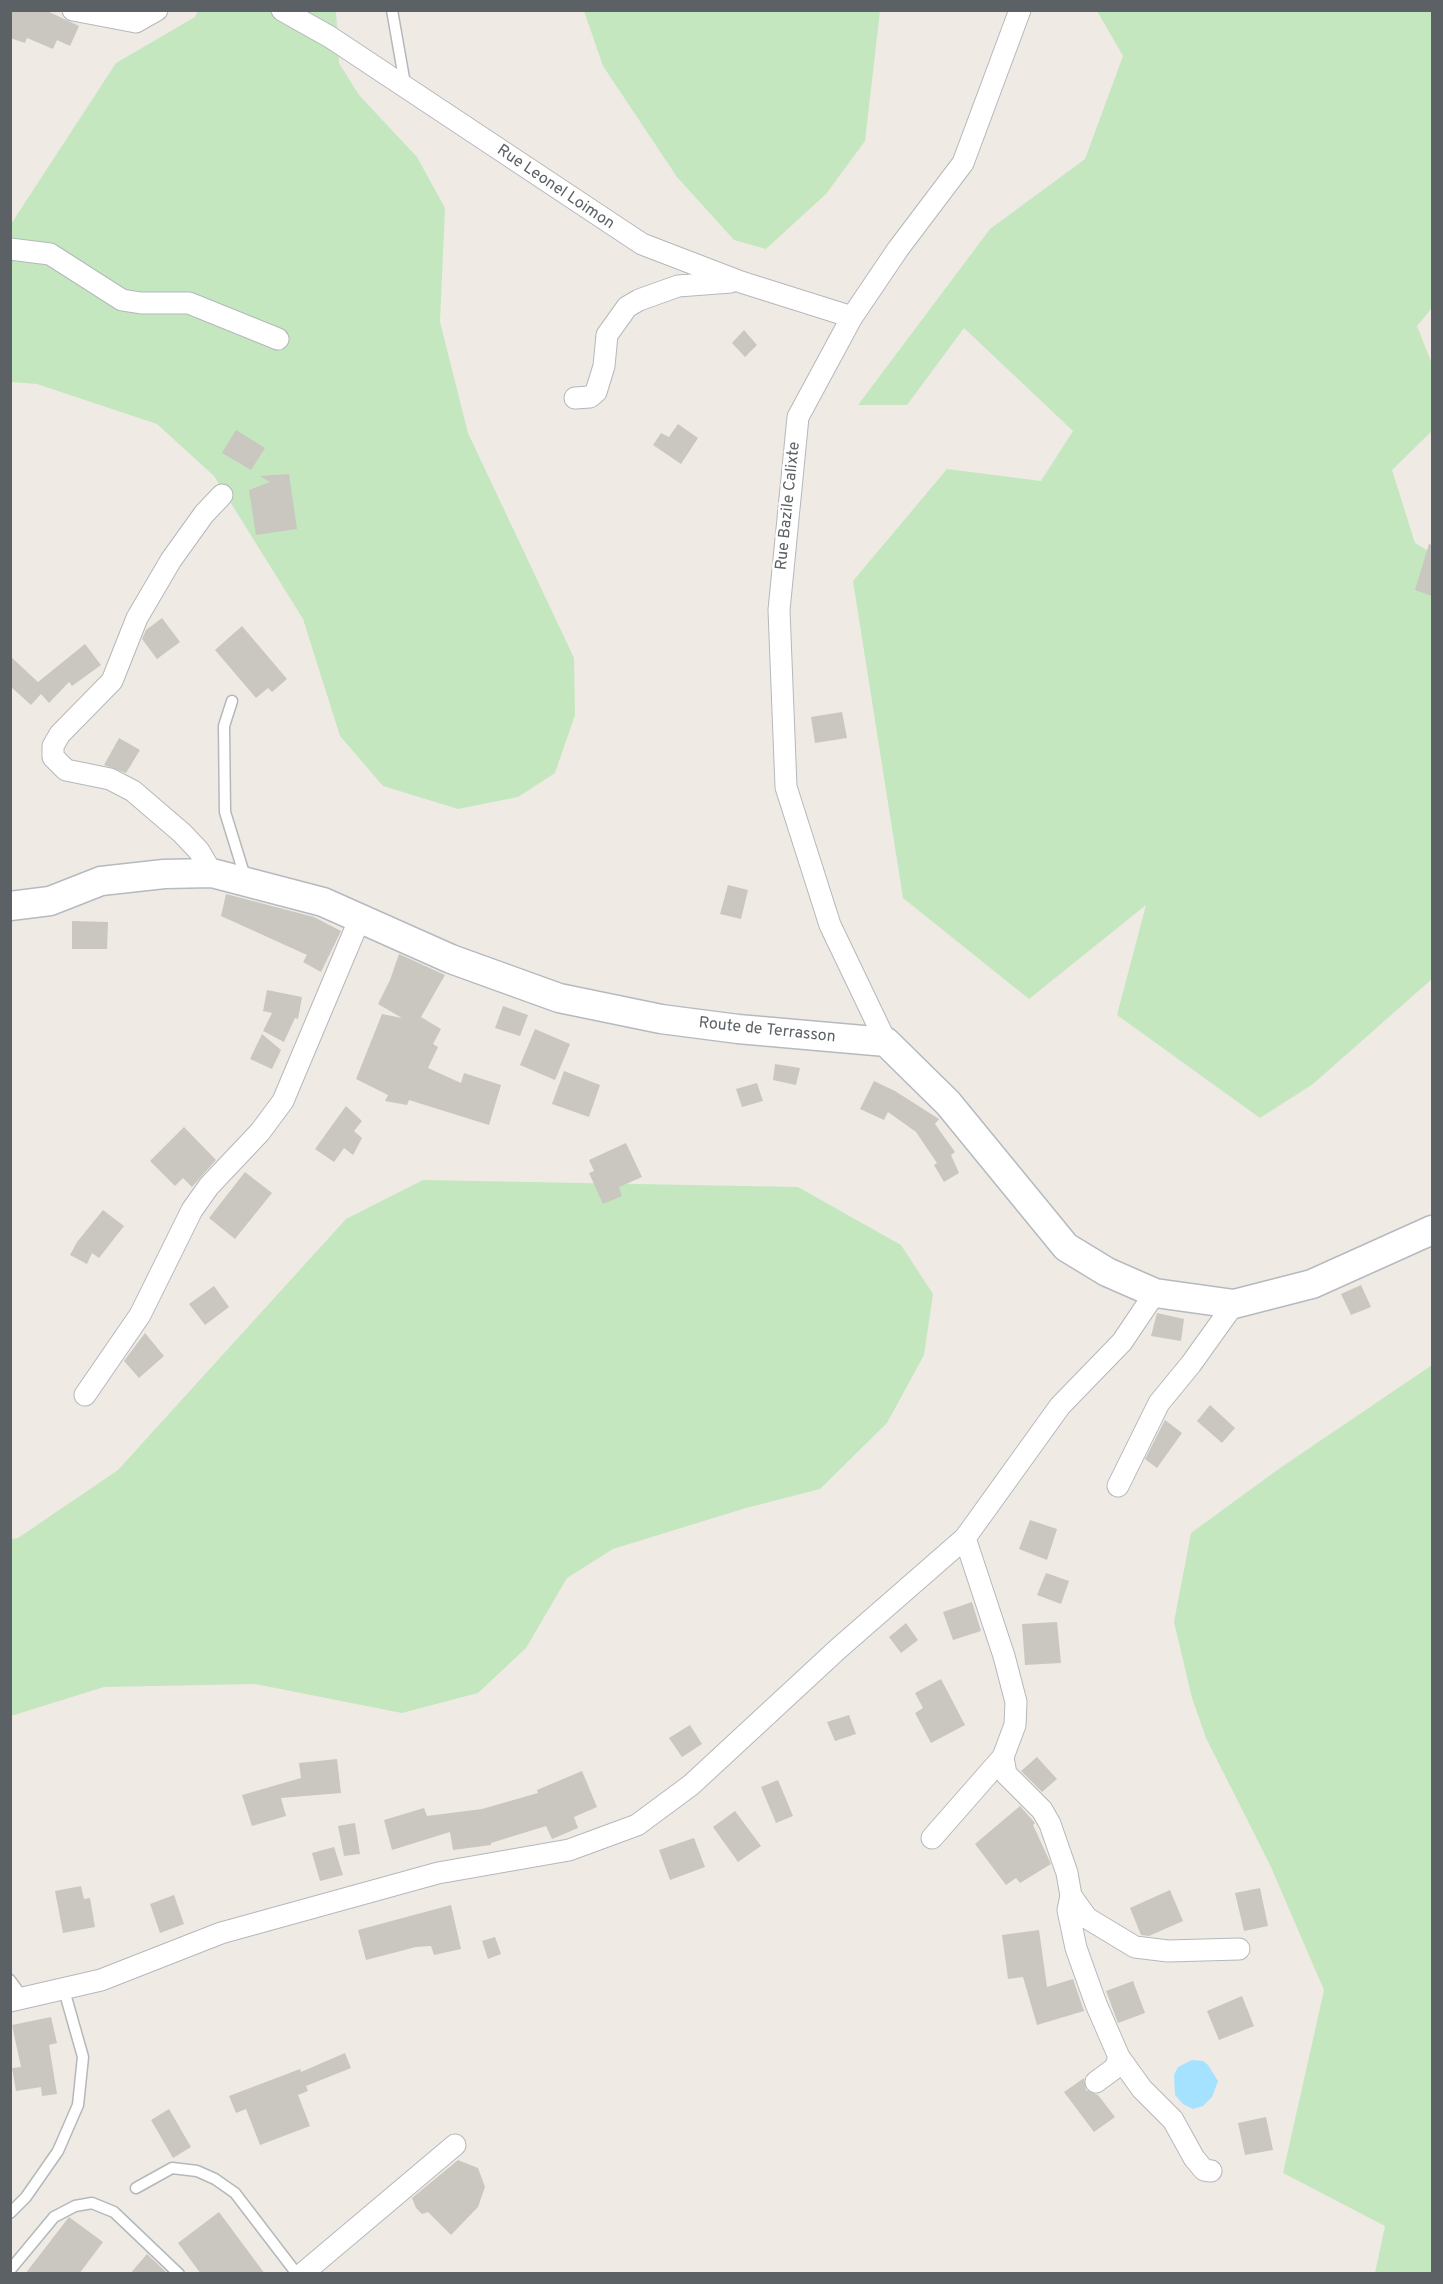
<!DOCTYPE html>
<style>
body{margin:0}
#map{position:relative;width:1443px;height:2284px;overflow:hidden;background:#efebe4;font-family:Overpass,sans-serif}
canvas{display:block}
.frame{position:absolute;inset:0;border:12px solid #5c6165;pointer-events:none}
</style>
<div id="map">
<canvas width="1443" height="2284"></canvas>
<div class="frame"></div>
</div>
<script>
const ctx = document.querySelector('canvas').getContext('2d');
ctx.lineJoin = 'round';
function fill(path, color) { ctx.fillStyle = color; ctx.fill(path, 'evenodd'); }
const poly = rows => new Path2D(rows.map(r => 'M' + r).join(''));
function trace(path, color, width, dash) { ctx.strokeStyle = color; ctx.lineWidth = width; ctx.lineCap = dash ? 'butt' : 'round'; ctx.setLineDash(dash || []); ctx.stroke(path); }
function write(font, color, halo, rows, align = 'center') {
  ctx.font = font + ' Overpass,sans-serif'; ctx.lineWidth = 5; ctx.setLineDash([]); ctx.textBaseline = 'middle'; ctx.strokeStyle = halo; ctx.fillStyle = color; for (const [text, x, y, turn = 0] of rows) {
    ctx.save(); ctx.translate(x, y); ctx.rotate((+turn || 0) * Math.PI / 180); ctx.textAlign = isNaN(turn) ? turn : align; if (halo) ctx.strokeText(text, 0, 0); ctx.fillText(text, 0, 0); ctx.restore();
  }
}
fill(poly([
 [198,11,336,11,339,63,359,95,417,157,445,208,440,322,468,433,574,658,575,715,555,773,518,797,458,809,383,786,340,736,303,619,214,476,157,424,37,384,11,382,11,224,116,63,195,17],
 [584,11,880,11,865,141,826,194,766,249,734,240,677,177,603,66],
 [1097,11,1432,11,1432,308,1417,326,1432,364,1432,431,1392,470,1415,543,1432,553,1432,979,1313,1084,1260,1118,1117,1015,1146,905,1029,999,903,898,853,581,947,469,1041,481,1073,431,964,328,907,405,858,405,990,229,1085,159,1123,56],
 [423,1180,798,1187,901,1245,933,1294,924,1355,887,1423,820,1489,746,1508,613,1549,567,1578,526,1648,478,1693,402,1713,255,1684,104,1687,11,1716,11,1539,18,1538,118,1470,346,1219],
 [1432,1365,1432,2273,1375,2273,1385,2226,1283,2173,1324,1990,1270,1865,1206,1738,1192,1698,1174,1622,1191,1533,1280,1468]
]), '#c4e7bf');
fill(poly([
 [1192,2060,1203,2061,1208,2065,1218,2081,1212,2097,1203,2106,1193,2109,1183,2104,1175,2095,1174,2075,1178,2067]
]), '#a4e2ff');
fill(poly([
 [10,10,45,10,79,26,70,46,57,40,53,49,27,38,25,43,10,38],
 [744,330,757,345,745,357,732,343],
 [678,424,698,438,681,464,653,445,661,433,669,437],
 [236,430,265,448,251,470,222,453],
 [289,474,297,529,256,535,249,490,270,482,260,476],
 [1429,544,1432,545,1432,596,1415,590],
 [162,618,180,642,157,659,142,639,146,630],
 [242,626,287,679,272,692,268,688,256,698,215,650],
 [85,644,101,665,72,686,69,682,49,703,41,694,31,705,10,686,10,656,38,682],
 [842,712,847,738,815,743,811,717],
 [119,738,140,750,126,773,104,765],
 [728,885,748,890,741,919,720,914],
 [226,894,314,917,341,931,321,972,303,962,307,955,221,916],
 [72,921,108,922,107,949,72,949],
 [399,954,445,975,421,1017,441,1029,433,1044,438,1047,428,1068,461,1083,464,1073,501,1085,489,1125,409,1100,407,1105,385,1101,388,1095,356,1079,382,1014,402,1018,378,1004,390,980],
 [267,990,302,997,298,1019,295,1018,284,1042,263,1031,272,1013,263,1011],
 [503,1006,528,1015,520,1036,495,1028],
 [535,1029,570,1044,555,1080,520,1065],
 [262,1034,281,1050,272,1069,250,1059],
 [775,1064,800,1068,796,1085,773,1080],
 [564,1071,600,1085,589,1117,552,1104],
 [874,1081,895,1091,939,1119,935,1124,955,1152,951,1155,959,1173,944,1182,934,1165,937,1163,916,1132,888,1112,884,1120,860,1109],
 [757,1083,763,1101,742,1107,736,1089],
 [346,1106,362,1121,354,1131,362,1138,353,1155,344,1148,334,1162,315,1149],
 [184,1127,216,1160,192,1187,183,1178,175,1186,150,1161],
 [626,1143,642,1177,619,1187,622,1196,603,1204,589,1173,594,1171,589,1160],
 [245,1172,272,1193,235,1239,209,1218],
 [103,1210,124,1226,99,1258,92,1253,87,1264,70,1255,77,1242],
 [1361,1285,1371,1307,1351,1315,1341,1294],
 [214,1286,229,1307,205,1325,189,1304],
 [1157,1313,1184,1319,1181,1341,1151,1336],
 [145,1333,164,1356,139,1378,124,1361],
 [1210,1405,1235,1428,1222,1443,1197,1421],
 [1165,1420,1182,1433,1157,1468,1145,1459],
 [1030,1520,1057,1529,1047,1560,1019,1549],
 [1046,1573,1069,1581,1061,1604,1037,1595],
 [972,1602,981,1631,953,1640,943,1612],
 [1057,1622,1061,1663,1025,1665,1022,1624],
 [906,1623,918,1640,901,1653,889,1637],
 [941,1679,965,1725,931,1743,915,1713,923,1708,915,1693],
 [849,1715,856,1734,835,1741,827,1722],
 [690,1725,702,1744,682,1757,669,1738],
 [1037,1757,1057,1779,1042,1792,1021,1771],
 [337,1759,341,1793,281,1798,286,1816,252,1826,242,1795,301,1778,299,1763],
 [582,1771,597,1807,574,1817,578,1828,552,1839,546,1826,491,1843,491,1845,453,1850,450,1832,392,1850,384,1820,424,1808,427,1816,482,1809,538,1793,537,1790],
 [778,1780,793,1816,776,1823,761,1787],
 [1020,1806,1035,1823,1033,1825,1051,1864,1020,1883,1016,1878,1006,1885,975,1844],
 [735,1811,761,1846,738,1862,713,1827],
 [355,1823,360,1854,344,1856,338,1826],
 [694,1838,705,1867,670,1880,659,1850],
 [334,1847,343,1875,320,1881,312,1853],
 [81,1886,84,1899,90,1898,95,1927,63,1933,55,1891],
 [1260,1888,1268,1926,1244,1931,1235,1893],
 [1170,1890,1183,1921,1149,1936,1141,1935,1130,1908],
 [174,1895,184,1924,160,1933,150,1904],
 [451,1905,461,1949,434,1955,431,1946,416,1947,366,1960,358,1930],
 [1039,1930,1047,1987,1073,1979,1084,2011,1037,2025,1023,1977,1008,1979,1002,1935],
 [495,1937,501,1954,488,1959,482,1941],
 [1133,1981,1145,2013,1118,2023,1106,1991],
 [1242,1996,1254,2026,1219,2040,1207,2011],
 [51,2017,57,2043,49,2045,57,2094,42,2096,41,2087,16,2091,12,2068,21,2067,12,2025],
 [345,2053,351,2068,306,2086,308,2091,298,2095,310,2126,260,2145,246,2109,236,2113,229,2096,300,2069,301,2072],
 [1084,2078,1086,2090,1098,2095,1115,2117,1094,2132,1064,2092],
 [169,2109,191,2147,173,2158,151,2120],
 [1266,2117,1273,2150,1245,2155,1238,2123],
 [458,2160,478,2168,485,2187,478,2207,451,2235,428,2212,422,2214,416,2208,412,2198],
 [219,2212,265,2274,201,2274,178,2243],
 [69,2217,103,2242,79,2274,25,2274],
 [147,2254,168,2274,130,2274]
]), '#cac6c0');
const lane = poly([
 [392,10,405,84],
 [232,701,224,726,225,812,246,880],
 [10,1980,23,1998],
 [136,2188,172,2168,197,2171,215,2179,235,2193,297,2274],
 [10,2213,26,2197,58,2151,78,2105,83,2057,64,1990],
 [10,2270,54,2217,75,2206,92,2203,114,2212,179,2274]
]);
const street = poly([
 [73,10,136,22,157,10],
 [282,10,330,37,642,244,741,282,852,317],
 [10,249,50,254,122,300,141,303,189,303,278,339],
 [575,398,590,397,596,392,604,366,607,335,627,307,639,300,678,286,731,282],
 [212,873,199,851,182,833,133,791,110,779,66,770,53,757,53,746,60,734,112,681,137,618,171,560,204,514,222,495],
 [886,1042,830,925,786,787,779,610,798,417,852,317,898,249,963,163,1020,10],
 [85,1395,140,1315,192,1210,209,1186,260,1132,283,1101,360,918],
 [1118,1486,1159,1403,1191,1364,1234,1304],
 [965,1538,1004,1656,1016,1702,1015,1725,1003,1757,1006,1774,1042,1810,1050,1824,1067,1873,1071,1896,1068,1910,1076,1948,1096,2004,1119,2057,1142,2089,1173,2120,1194,2158,1204,2170,1211,2171],
 [932,1838,1003,1757],
 [1071,1896,1087,1918,1135,1947,1168,1951,1239,1949],
 [10,2001,101,1980,221,1933,438,1873,569,1850,637,1825,691,1785,839,1648,965,1538,1060,1406,1122,1342,1155,1293],
 [1096,2082,1115,2068,1119,2057],
 [302,2274,455,2145]
]);
const secondary = poly([
 [10,906,50,901,101,881,164,874,212,873,323,902,451,959,559,998,661,1019,738,1029,886,1042,948,1103,1066,1247,1107,1272,1155,1293,1234,1304,1312,1284,1432,1230]
]);
trace(lane, '#b4b8bb', 13);
trace(street, '#b4b8bb', 23);
trace(secondary, '#b5babf', 31);
trace(lane, '#fff', 10);
trace(street, '#fff', 21);
trace(secondary, '#fff', 28);
write('16px', '#5c6165', '#fff', [
 ["Rue Leonel Loimon",555,188,34],
 ["Rue Bazile Calixte",789,506,-84],
 ["Route de Terrasson",767,1031,6]
]);
</script>
